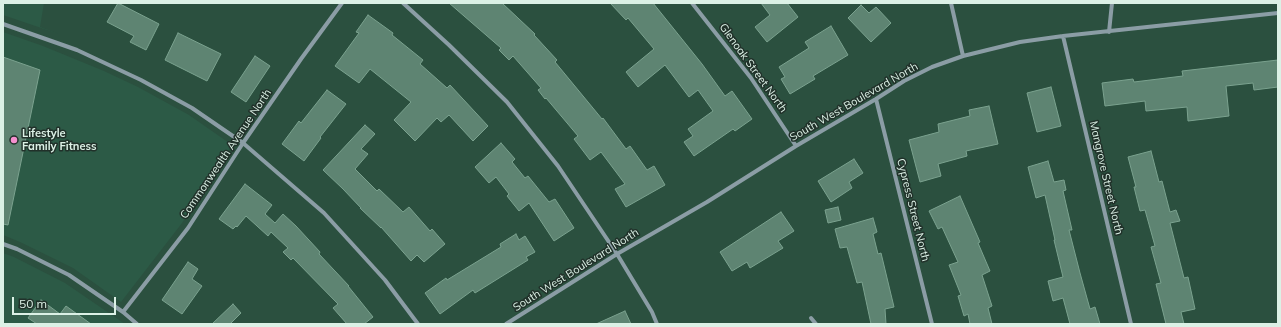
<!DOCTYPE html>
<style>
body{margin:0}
#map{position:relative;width:1281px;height:327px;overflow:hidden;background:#2b503f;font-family:Mulish,sans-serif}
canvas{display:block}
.frame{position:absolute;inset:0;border:4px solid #dcf1e6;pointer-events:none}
.scale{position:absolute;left:12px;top:297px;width:104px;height:18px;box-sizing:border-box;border:2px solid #dcf1e6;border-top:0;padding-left:5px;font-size:12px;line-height:14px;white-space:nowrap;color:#dcf1e6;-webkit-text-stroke:3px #21312a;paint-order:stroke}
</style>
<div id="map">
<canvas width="1281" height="327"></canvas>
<div class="frame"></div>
<div class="scale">50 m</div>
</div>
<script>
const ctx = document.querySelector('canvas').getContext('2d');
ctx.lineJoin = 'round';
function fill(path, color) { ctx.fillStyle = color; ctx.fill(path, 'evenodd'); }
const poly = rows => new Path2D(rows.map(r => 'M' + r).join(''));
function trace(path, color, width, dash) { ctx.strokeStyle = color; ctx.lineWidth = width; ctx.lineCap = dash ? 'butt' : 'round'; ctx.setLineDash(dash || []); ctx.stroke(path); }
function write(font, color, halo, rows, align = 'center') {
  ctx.font = font + ' Mulish,sans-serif'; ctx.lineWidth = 3; ctx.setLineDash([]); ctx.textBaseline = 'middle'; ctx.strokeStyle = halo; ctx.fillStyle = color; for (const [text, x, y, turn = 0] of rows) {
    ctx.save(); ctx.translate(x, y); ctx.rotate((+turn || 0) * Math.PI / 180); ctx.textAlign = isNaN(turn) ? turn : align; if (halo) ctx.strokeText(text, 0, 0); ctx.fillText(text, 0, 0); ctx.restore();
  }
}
fill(poly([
 [3,3,44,3,40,27,59,34,3,15],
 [3,32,43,46,104,71,138,87,189,115,232,145,182,223,121,302,73,268,20,242,3,235],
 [3,253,14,257,65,283,125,324,3,324]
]), '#2c5a46');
const building = poly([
 [118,3,159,24,146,50,130,42,134,36,107,22,118,3],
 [449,3,502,3,535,34,534,35,557,60,555,62,602,119,603,118,626,149,630,146,647,170,654,166,665,185,626,207,615,189,625,184,601,152,590,160,574,139,578,136,546,98,545,99,538,90,541,88,513,56,509,60,499,50,501,48,449,3],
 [610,3,653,3,702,64,725,96,732,91,752,119,735,131,733,129,694,156,684,142,693,136,688,129,713,111,698,90,689,97,665,65,638,87,626,72,654,49,628,18,626,20,610,3],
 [761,3,787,3,798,17,767,42,755,27,770,15,761,3],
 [861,5,869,13,876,7,891,23,871,42,848,18,861,5],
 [368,15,393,33,392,35,423,60,420,64,447,88,450,85,488,126,473,141,449,115,441,122,437,118,415,141,394,120,411,102,370,69,359,83,335,66,359,33,356,32,368,15],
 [831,26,848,55,813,76,815,79,790,94,781,79,785,77,779,67,809,48,805,42,831,26],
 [178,33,221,54,207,81,165,60,178,33],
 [255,56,270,66,246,102,231,92,255,56],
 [3,57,40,70,8,225,3,224,3,57],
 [1278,60,1278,87,1254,90,1253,83,1226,86,1229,116,1188,121,1187,107,1146,111,1145,101,1105,106,1102,83,1133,79,1134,82,1183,76,1182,71,1278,60],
 [1051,87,1061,126,1037,132,1027,93,1051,87],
 [327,90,346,104,320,137,321,138,304,161,282,144,299,121,301,123,327,90],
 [989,106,998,144,966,151,967,156,938,164,941,176,920,182,909,140,939,132,938,124,970,116,969,110,989,106],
 [365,125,375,134,361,149,368,154,355,169,377,191,379,189,403,212,409,207,430,231,432,229,445,244,424,262,417,255,411,261,381,227,381,228,360,208,361,208,343,189,323,170,365,125],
 [501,143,515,159,512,162,525,178,528,176,549,202,555,199,574,228,554,241,529,203,519,211,507,196,509,194,496,177,489,183,475,167,501,143],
 [1151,151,1159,182,1162,181,1170,212,1176,210,1180,221,1170,223,1184,278,1188,277,1195,309,1181,312,1184,324,1166,324,1156,284,1161,283,1151,247,1155,246,1145,210,1140,211,1134,187,1136,187,1128,157,1151,151],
 [854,159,863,173,849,182,852,188,831,202,818,181,854,159],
 [1048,161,1054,182,1064,180,1066,190,1063,191,1072,230,1069,230,1080,273,1090,309,1095,307,1100,324,1070,324,1063,298,1053,301,1048,281,1063,277,1054,240,1055,240,1045,195,1036,198,1028,167,1048,161],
 [245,184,272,205,265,214,275,223,283,214,296,226,320,252,319,254,349,286,348,286,373,317,364,324,347,324,333,308,338,304,293,258,291,260,283,252,288,248,271,232,268,236,246,216,237,227,236,226,233,229,219,219,245,184],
 [960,196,980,242,978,243,990,271,982,275,992,306,988,308,992,324,970,324,968,314,964,316,958,296,961,295,949,265,958,262,942,227,938,229,929,211,960,196],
 [838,207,841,220,828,223,825,210,838,207],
 [781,212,794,231,778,241,783,248,750,268,747,262,732,271,720,252,781,212],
 [873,218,877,232,873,234,878,254,881,253,894,307,885,309,886,324,871,324,862,282,857,283,847,247,840,248,835,229,873,218],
 [516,234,519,240,525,236,535,252,526,257,528,260,475,293,473,290,440,314,425,293,446,278,447,280,501,247,500,244,516,234],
 [188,262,198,269,192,279,202,286,182,314,162,300,188,262],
 [41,300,60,314,66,306,91,324,37,324,28,318,41,300],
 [233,304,241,313,230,324,212,324,233,304],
 [625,311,631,324,596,324,625,311]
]);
fill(building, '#5e8472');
trace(building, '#7ba28f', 1);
trace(poly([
 [403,3,449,45,507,102,558,166,617,254,652,312,657,324],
 [692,3,751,78,796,146],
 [951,3,963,56],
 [3,24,77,50,141,80,192,108,243,143,324,213,385,280,418,324],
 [1109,32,1112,3],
 [1063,36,1131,324],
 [876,99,932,324],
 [3,244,17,249,69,275,123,312,137,324],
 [123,312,188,228,243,143,301,59,342,3],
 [811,318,816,324],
 [506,324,617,254,707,202,796,146,876,99,904,81,932,67,963,56,1020,42,1063,36,1278,13]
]), '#8b9da5', 4);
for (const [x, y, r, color] of [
 [14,140,4,"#f690cf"]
]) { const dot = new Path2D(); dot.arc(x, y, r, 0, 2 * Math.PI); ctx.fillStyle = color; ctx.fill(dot); trace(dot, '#21312a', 1.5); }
write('11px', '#dcf1e6', '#21312a', [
 ["Glenoak Street North",753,68,54],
 ["South West Boulevard North",854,102,-30],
 ["Commonwealth Avenue North",226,154,-56],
 ["Mangrove Street North",1106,178,77],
 ["Cypress Street North",913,210,76],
 ["South West Boulevard North",576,270,-32]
]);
write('bold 11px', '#dcf1e6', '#21312a', [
 ["Lifestyle",22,134],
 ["Family Fitness",22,147]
], 'left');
</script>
